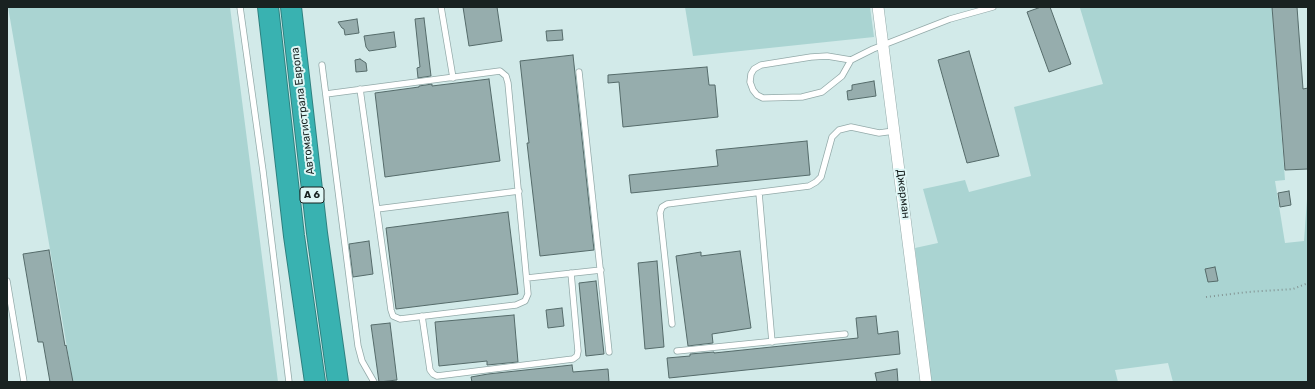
<!DOCTYPE html>
<meta charset="utf-8">
<style>
body{margin:0}
#map{position:relative;width:1315px;height:389px;overflow:hidden;background:#d2eae9;font-family:Rubik,sans-serif}
canvas{display:block}
.frame{position:absolute;inset:0;border:8px solid #192221;pointer-events:none}
</style>
<div id="map">
<canvas width="1315" height="389"></canvas>
<div class="frame"></div>
</div>
<script>
const ctx = document.querySelector('canvas').getContext('2d');
ctx.lineJoin = 'round';
function fill(path, color) { ctx.fillStyle = color; ctx.fill(path, 'evenodd'); }
const poly = rows => new Path2D(rows.map(r => 'M' + r).join(''));
function trace(path, color, width, dash) { ctx.strokeStyle = color; ctx.lineWidth = width; ctx.lineCap = dash ? 'butt' : 'round'; ctx.setLineDash(dash || []); ctx.stroke(path); }
function write(font, color, halo, rows, align = 'center') {
  ctx.font = font + ' Rubik,sans-serif'; ctx.lineWidth = 4; ctx.setLineDash([]); ctx.textBaseline = 'middle'; ctx.strokeStyle = halo; ctx.fillStyle = color; for (const [text, x, y, turn = 0] of rows) {
    ctx.save(); ctx.translate(x, y); ctx.rotate((+turn || 0) * Math.PI / 180); ctx.textAlign = isNaN(turn) ? turn : align; if (halo) ctx.strokeText(text, 0, 0); ctx.fillText(text, 0, 0); ctx.restore();
  }
}
fill(poly([
 [8,7,230,7,278,382,73,382],
 [685,7,870,7,874,37,693,56],
 [1084,7,1272,7,1285,180,1275,181,1285,243,1304,241,1308,185,1308,382,1173,382,1168,363,1115,370,1118,382,931,382,915,248,938,243,923,189,965,180,969,192,1031,176,1014,107,1103,84,1080,8]
]), '#aad4d2');
const building = poly([
 [463,7,497,7,502,41,469,46,463,7],
 [1041,7,1050,7,1071,64,1049,72,1027,12,1041,7],
 [1272,7,1297,7,1303,89,1308,88,1308,169,1285,170,1272,7],
 [424,18,431,76,418,78,417,68,420,67,415,19,424,18],
 [357,19,359,33,345,35,344,29,342,28,338,22,357,19],
 [562,30,563,40,547,41,546,31,562,30],
 [394,32,396,47,369,51,366,47,364,36,394,32],
 [969,51,999,156,967,163,938,60,969,51],
 [573,55,594,250,540,256,527,143,529,143,520,61,573,55],
 [360,59,366,63,367,71,356,72,355,60,360,59],
 [707,67,709,85,715,85,718,117,623,127,619,82,608,83,608,75,707,67],
 [489,79,500,161,385,177,375,93,419,87,419,86,432,84,432,86,489,79],
 [874,81,876,96,848,100,847,91,852,90,852,85,874,81],
 [807,141,810,175,631,193,629,175,718,166,716,150,807,141],
 [1289,191,1291,205,1280,207,1278,193,1289,191],
 [508,212,518,294,396,309,386,228,508,212],
 [369,241,373,274,353,277,349,244,369,241],
 [49,250,65,346,66,345,73,382,50,382,43,342,38,342,23,254,49,250],
 [740,251,751,328,712,334,713,343,688,346,676,256,701,252,701,256,740,251],
 [657,261,664,347,645,349,638,263,657,261],
 [1215,267,1218,281,1208,282,1205,269,1215,267],
 [596,281,604,354,586,356,579,283,596,281],
 [562,308,564,326,548,328,546,310,562,308],
 [514,315,518,362,487,365,487,361,439,366,435,322,514,315],
 [876,316,878,334,898,331,900,354,669,378,667,358,690,356,690,354,714,352,714,353,858,338,856,318,876,316],
 [390,323,397,380,379,382,371,325,390,323],
 [572,365,573,372,608,369,609,382,472,382,471,377,488,374,572,365],
 [897,369,898,382,877,382,875,373,897,369]
]);
fill(building, '#96adad');
trace(building, '#556b6a', 1);
const service = poly([
 [240,7,263,171,289,382],
 [441,7,453,78],
 [851,60,827,56,811,57,761,65,754,69,751,74,750,82,753,90,757,95,763,98,802,97,822,92,842,76,851,60,873,49,950,19,993,7],
 [322,65,358,346,362,361,374,382],
 [579,72,609,352],
 [326,94,500,71,506,76,508,83,528,294,525,301,516,305,400,319,393,316,391,310,360,89],
 [759,193,772,342],
 [377,209,519,191],
 [527,278,601,270],
 [7,281,24,382],
 [422,316,430,370,433,374,437,376,573,359,577,356,578,351,571,273],
 [672,324,660,213,662,207,667,204,809,186,816,182,821,177,832,137,839,130,851,127,879,133,894,131],
 [677,351,845,334]
]);
const minor = poly([
 [878,7,926,382]
]);
const motorway = poly([
 [268,7,294,236,315,382],
 [291,7,317,233,338,382]
]);
trace(service, '#93aaa9', 7);
trace(minor, '#93aaa9', 12);
trace(motorway, '#2e807f', 22);
trace(poly([
 [1206,297,1248,292,1293,289,1308,283]
]), '#849695', 2, [1, 3]);
trace(service, '#fff', 5.5);
trace(minor, '#fff', 11);
trace(motorway, '#39b2b1', 20);
for (const [x, y, w] of [
 [312,195,24]
]) { const box = new Path2D(); box.roundRect(x - w / 2, y - 8, w, 16, 3); ctx.fillStyle = '#dff7f6'; ctx.fill(box); trace(box, '#192221', 1); }
write('bold 10px', '#192221', null, [
 ["A 6",312,195]
]);
write('11px', '#192221', '#dff7f6', [
 ["Автомагистрала Европа",303,111,-97],
 ["Джерман",903,194,83]
]);
</script>
